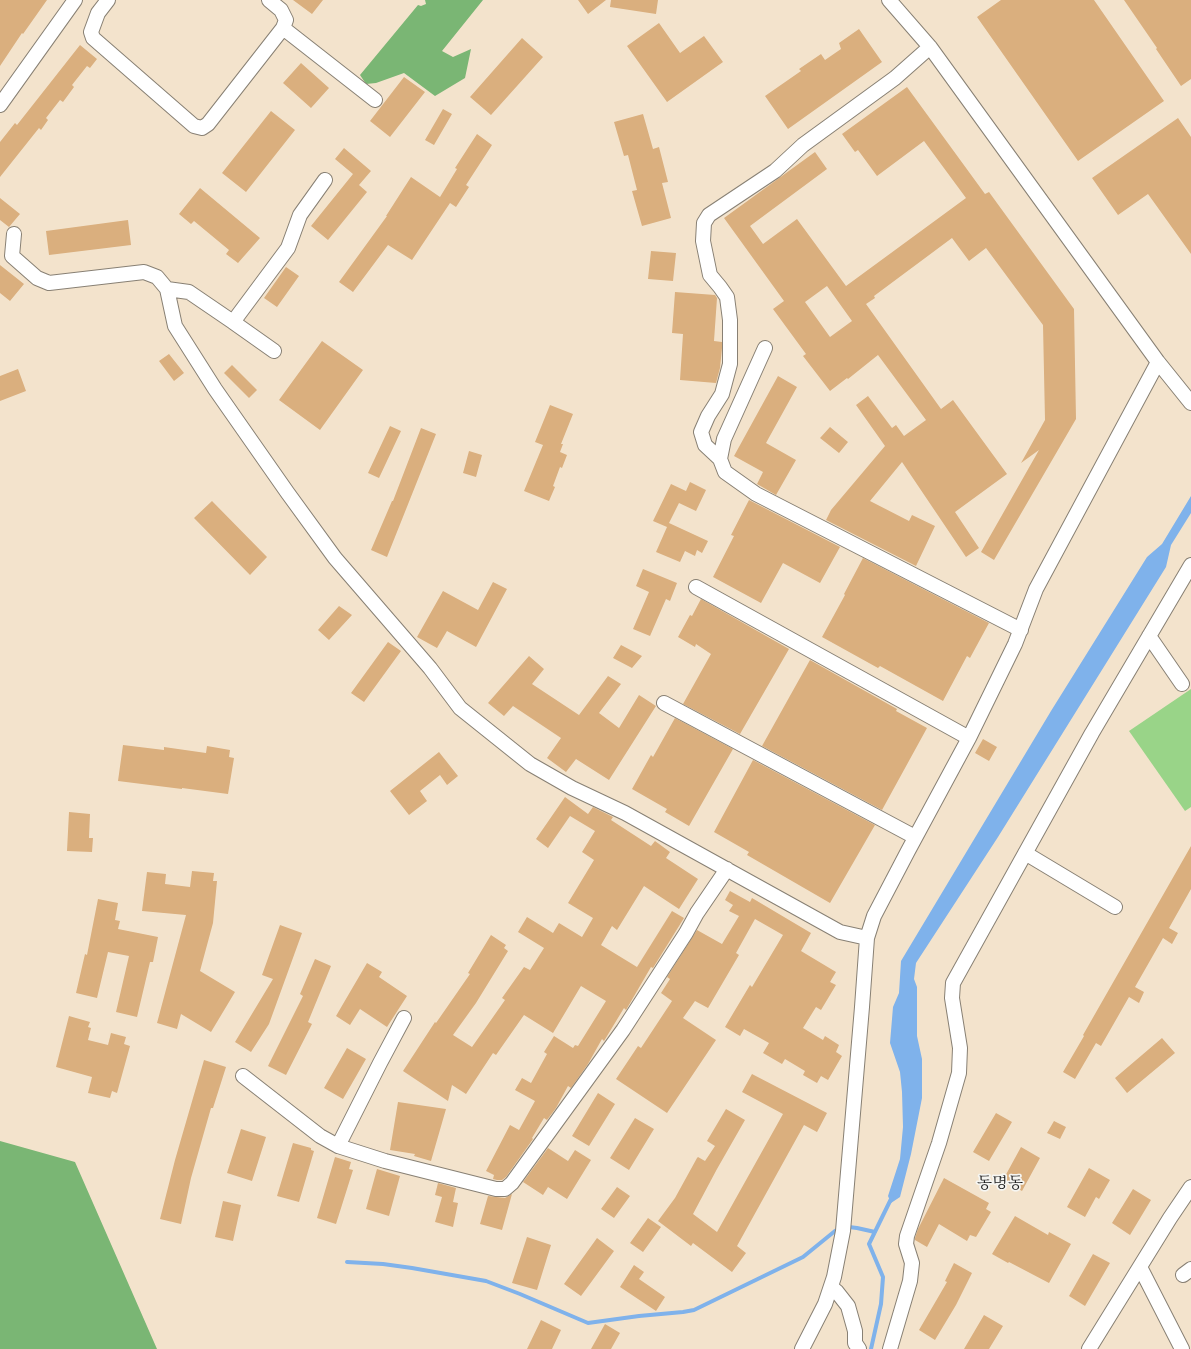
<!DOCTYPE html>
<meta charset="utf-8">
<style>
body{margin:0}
canvas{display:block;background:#f3e3cc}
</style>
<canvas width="1191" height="1349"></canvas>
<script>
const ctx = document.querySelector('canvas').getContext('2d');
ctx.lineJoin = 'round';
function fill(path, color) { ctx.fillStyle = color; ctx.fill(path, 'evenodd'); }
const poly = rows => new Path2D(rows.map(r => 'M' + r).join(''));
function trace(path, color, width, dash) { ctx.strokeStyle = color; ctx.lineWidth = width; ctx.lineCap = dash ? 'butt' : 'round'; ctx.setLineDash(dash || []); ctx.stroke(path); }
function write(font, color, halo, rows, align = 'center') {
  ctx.font = font + ' "IM FELL DW Pica","Noto Serif KR",serif'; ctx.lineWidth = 3.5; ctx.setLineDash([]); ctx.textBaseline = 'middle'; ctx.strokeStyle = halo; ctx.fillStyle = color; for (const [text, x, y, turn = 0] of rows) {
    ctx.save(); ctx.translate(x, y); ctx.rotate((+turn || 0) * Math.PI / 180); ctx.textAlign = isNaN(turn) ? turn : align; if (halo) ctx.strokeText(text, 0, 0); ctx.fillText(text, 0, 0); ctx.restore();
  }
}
fill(poly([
 [1191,689,1191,807,1185,811,1129,731]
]), '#99d488');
fill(poly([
 [425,0,483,0,442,51,453,57,471,49,465,78,435,96,404,73,376,83,366,84,360,75,418,5,421,6,426,4],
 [0,1141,75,1162,157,1349,0,1349]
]), '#7ab674');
fill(poly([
 [1191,496,1191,513,1171,545,1166,567,998,837,916,963,914,979,917,987,917,1036,922,1059,922,1098,911,1154,900,1197,891,1203,888,1196,900,1159,903,1127,902,1092,900,1072,890,1043,893,1007,899,993,901,961,1051,711,1147,557,1162,544]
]), '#7fb2eb');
trace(poly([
 [347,1262,383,1264,412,1268,486,1281,520,1294,588,1323,639,1316,683,1312,694,1310,803,1257,835,1231,849,1227,857,1228,875,1232],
 [871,1349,881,1304,883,1277,869,1244,892,1197]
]), '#7fb2eb', 4);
fill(poly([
 [0,0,47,0,23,34,22,33,0,66],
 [293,0,323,0,312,14],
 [578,0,606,0,588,14],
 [611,0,658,0,656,14,610,7],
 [1001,0,1094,0,1164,101,1078,161,977,17],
 [1124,0,1191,0,1191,79,1181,86,1156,49,1157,48],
 [659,23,680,53,704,36,723,62,667,102,627,46],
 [859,29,882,62,788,129,765,96,801,71,799,69,821,54,825,60,841,49,839,43],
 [522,38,543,57,491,115,470,97],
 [80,45,97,59,90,68,87,66,72,85,74,87,63,102,60,100,46,118,48,120,41,130,39,128,0,177,0,142,15,123,17,125],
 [301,63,329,88,311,108,283,83],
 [404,77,425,92,390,137,370,121],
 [907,87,985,194,989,192,1074,309,1076,419,994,560,981,552,1039,450,1021,463,1045,420,1043,325,986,248,969,261,952,238,874,296,875,298,866,304,941,409,953,400,1007,474,955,512,979,548,966,557,902,462,870,501,909,521,912,515,935,526,916,566,826,520,831,510,885,446,856,405,868,396,892,428,896,425,904,436,926,420,878,355,848,379,847,378,830,391,803,356,806,354,773,309,784,301,724,218,815,152,827,169,750,226,763,244,797,219,846,286,966,198,924,141,877,176,858,150,855,152,842,134],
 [827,286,852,321,830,337,805,302],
 [443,109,452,114,434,145,425,140],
 [271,111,295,130,246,192,222,173],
 [643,114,653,149,659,147,668,182,662,183,671,218,642,226,632,191,637,190,628,155,624,156,614,122],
 [1178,118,1191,137,1191,254,1148,194,1118,215,1092,178],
 [477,134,492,145,466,185,469,187,456,207,450,203,412,260,388,245,353,292,339,282,387,216,386,216,411,177,440,197,457,169,455,168],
 [344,148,371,171,359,185,367,192,328,240,311,226,353,174,335,159],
 [200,188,260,238,238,263,226,254,229,250,194,221,191,224,179,214],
 [0,198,20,214,9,227,0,220],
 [128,220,131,245,49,255,46,231],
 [651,251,676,253,673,281,648,279],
 [0,265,24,284,10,301,0,293],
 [286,267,299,276,277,307,264,298],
 [675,292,715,295,717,298,714,341,722,342,722,348,720,368,716,383,680,380,683,334,672,333],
 [322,341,363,370,320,430,279,400],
 [169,354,184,373,174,381,159,361],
 [232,365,257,390,249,398,224,373],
 [18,369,26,391,0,401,0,376],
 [778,376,797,387,766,443,796,460,776,495,757,484,763,472,734,456],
 [550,405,573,414,561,444,563,444,560,452,567,455,562,468,560,467,553,486,555,487,549,501,524,491,543,445,535,442],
 [390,426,401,431,379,478,368,473],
 [830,427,848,442,839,453,820,438],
 [421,428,436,434,387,557,371,550,392,501,393,501],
 [469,451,482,455,476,477,463,473],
 [690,482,706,490,696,511,679,503,669,523,708,541,702,553,697,550,695,556,685,551,680,562,656,552,667,527,653,521,671,484,686,491],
 [749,500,840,547,820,583,783,563,761,603,713,577,734,536,731,535],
 [212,501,267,557,250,575,194,518],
 [863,558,989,623,970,658,967,656,943,701,880,666,878,668,822,637,845,595,844,594],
 [643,569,677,583,670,601,666,599,650,636,633,629,649,592,636,586],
 [493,582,507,589,476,647,447,631,437,648,417,637,443,591,478,610],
 [701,599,789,649,740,734,683,704,711,654,696,644,695,647,678,637,690,615,692,616],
 [339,606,352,615,329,640,318,630],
 [388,642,401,651,364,702,351,693],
 [621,645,642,656,632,668,613,658],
 [529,656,544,669,532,684,579,715,608,676,621,684,599,713,619,728,639,695,656,706,609,780,576,759,566,772,547,758,561,738,513,706,504,716,488,703],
 [810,660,897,709,896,711,927,728,882,810,762,746],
 [675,718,733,749,689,826,665,812,667,809,632,789,651,755,653,757],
 [983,739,997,747,989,761,975,753],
 [123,745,164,750,164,747,206,753,207,746,230,750,229,757,234,758,228,794,182,788,182,789,118,781],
 [439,752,458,776,447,785,440,775,420,791,427,801,409,815,390,791],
 [753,760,875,825,830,903,747,855,749,852,714,832],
 [565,797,588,814,593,807,613,817,611,820,651,846,655,841,670,852,666,858,698,879,679,909,644,886,617,930,612,926,601,945,637,967,672,911,684,918,653,968,651,967,626,1010,624,1008,604,1041,602,1039,588,1064,571,1088,568,1086,556,1108,547,1120,544,1118,532,1138,533,1139,506,1177,502,1180,497,1180,493,1179,494,1175,486,1171,510,1125,519,1130,535,1101,515,1090,522,1078,531,1083,547,1054,544,1052,554,1036,573,1048,575,1045,578,1046,606,1001,581,986,553,1033,524,1015,496,1055,493,1053,466,1094,452,1085,448,1101,403,1071,435,1022,436,1023,470,974,468,973,491,935,506,945,504,948,508,951,476,1003,453,1035,472,1047,505,1000,502,998,524,967,530,970,544,948,518,932,527,917,553,933,559,923,582,937,593,918,568,903,594,860,582,852,595,831,570,816,548,848,536,839],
 [69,812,90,814,89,838,93,838,92,852,67,851],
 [1191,846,1191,889,1169,928,1178,933,1172,944,1163,938,1135,987,1144,992,1139,1003,1129,997,1101,1046,1096,1043,1075,1079,1063,1072,1084,1036,1083,1035],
 [192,871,214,873,213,881,217,881,213,923,200,971,235,992,211,1032,181,1014,177,1029,157,1023,186,915,142,911,147,872,166,874,165,884,190,887],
 [730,891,750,902,752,898,811,933,801,951,836,972,830,982,836,985,821,1010,816,1007,803,1028,823,1040,825,1036,839,1045,836,1052,842,1056,828,1080,821,1076,817,1083,803,1075,805,1071,785,1059,782,1064,763,1053,769,1043,744,1029,740,1036,725,1027,750,985,752,987,783,935,755,919,736,953,739,955,708,1008,695,1001,683,1018,716,1040,667,1113,616,1079,638,1046,641,1048,672,1001,661,993,670,979,667,977,697,930,722,944,739,916,729,911,733,905,725,900],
 [98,899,118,903,115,920,120,921,118,929,158,937,153,962,150,962,137,1017,116,1012,129,956,108,952,97,998,76,993,85,954,87,955],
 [280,925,302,933,269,1024,251,1052,235,1042,273,979,262,975],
 [315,959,331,966,308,1022,312,1024,286,1075,268,1066,303,996,300,994],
 [367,963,382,972,379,977,407,996,387,1027,360,1009,350,1025,336,1016],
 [69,1016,90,1022,88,1027,91,1028,88,1040,108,1045,111,1033,126,1037,124,1044,130,1046,117,1093,112,1091,110,1098,88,1093,92,1077,56,1067],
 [1162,1038,1175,1053,1127,1093,1115,1078],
 [347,1048,366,1059,343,1099,324,1088],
 [204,1060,226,1067,213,1108,211,1108,191,1178,181,1224,160,1219,175,1160],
 [752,1074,827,1113,817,1132,804,1125,737,1246,746,1253,732,1272,693,1243,691,1246,658,1221,675,1198,697,1158,698,1157,705,1161,715,1146,707,1141,726,1109,745,1120,717,1169,693,1214,717,1232,783,1114,742,1092],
 [598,1093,615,1104,589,1146,572,1136],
 [398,1102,446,1109,431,1161,414,1156,415,1154,390,1150],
 [996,1113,1012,1122,989,1161,973,1152],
 [635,1118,654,1129,629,1170,610,1158],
 [1054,1121,1066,1127,1060,1139,1047,1133],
 [241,1129,266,1137,252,1181,227,1173],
 [293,1143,311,1148,311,1150,314,1151,299,1202,277,1196],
 [1021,1147,1040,1158,1022,1191,1003,1180],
 [548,1148,568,1161,575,1150,591,1160,567,1199,548,1187,543,1195,523,1182],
 [335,1157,351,1162,349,1169,353,1170,336,1224,317,1218],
 [1089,1168,1110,1180,1099,1199,1096,1197,1085,1217,1067,1207],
 [377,1169,400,1176,389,1216,366,1209],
 [944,1178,989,1203,986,1209,991,1212,976,1237,970,1235,967,1241,939,1224,927,1247,915,1240,915,1238,918,1229],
 [438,1183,456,1188,453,1202,458,1203,453,1227,435,1222,442,1197,435,1195],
 [617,1187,630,1196,614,1218,601,1209],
 [1133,1189,1151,1200,1130,1235,1112,1223],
 [512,1194,502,1230,480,1224,488,1196,505,1198],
 [223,1201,241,1205,233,1241,215,1237],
 [1015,1216,1048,1235,1049,1232,1071,1244,1049,1283,1009,1262,1008,1263,992,1254],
 [648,1218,661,1227,643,1252,630,1243],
 [527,1237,551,1245,537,1290,512,1283],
 [597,1238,614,1251,581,1296,564,1284],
 [1093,1254,1110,1263,1085,1306,1069,1296],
 [954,1263,972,1273,956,1305,935,1340,919,1330,947,1282,945,1281],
 [634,1265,644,1272,639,1279,665,1297,656,1311,620,1287],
 [984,1315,1003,1326,989,1349,964,1349],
 [541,1320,561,1330,552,1349,527,1349],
 [605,1324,620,1333,611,1349,591,1349]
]), '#daaf7e');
const minor = poly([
 [108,0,98,13,91,32,93,38,194,126,202,128,208,124,283,28,286,20,281,10,269,0],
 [889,0,930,47,1158,362,1191,403],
 [283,28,375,100],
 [0,105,75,0],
 [14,234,12,256,37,278,49,283,144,272,157,277,167,289,175,326,215,389,287,492,335,558,430,668,460,708,530,764,572,788,625,813,840,932,867,938],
 [167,289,189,292,233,322,288,248,300,215,325,180],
 [233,322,274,351],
 [765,348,724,439,720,459,725,472,756,494,1021,630],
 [720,459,705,445,701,432,708,416,722,394,730,364,730,320,727,297,720,287,710,275,703,241,704,223,709,215,775,171,803,145,895,78,930,47],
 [696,587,969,738],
 [1149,636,1182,684],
 [664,703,915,837],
 [1025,853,1115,907],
 [243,1076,320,1136,338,1146,385,1161,496,1189,505,1189,512,1183,623,1030,686,933,697,913,727,869],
 [338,1146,380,1063,404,1018],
 [1140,1267,1182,1349],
 [1183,1275,1191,1269],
 [831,1287,837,1292,848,1306,855,1331,855,1343,859,1349],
 [802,1349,825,1304,834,1277,843,1231,862,1007,867,938,874,916,908,851,969,738,1015,644,1036,589,1158,362],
 [890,1349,910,1281,912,1263,906,1244,907,1236,939,1143,959,1073,960,1048,952,998,953,983,1092,733,1191,565],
 [1089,1349,1170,1218,1191,1187]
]);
trace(minor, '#888074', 16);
trace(minor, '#fff', 14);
write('16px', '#1c1c1c', '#f6f6f2', [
 ["동명동",1000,1185]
]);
</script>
